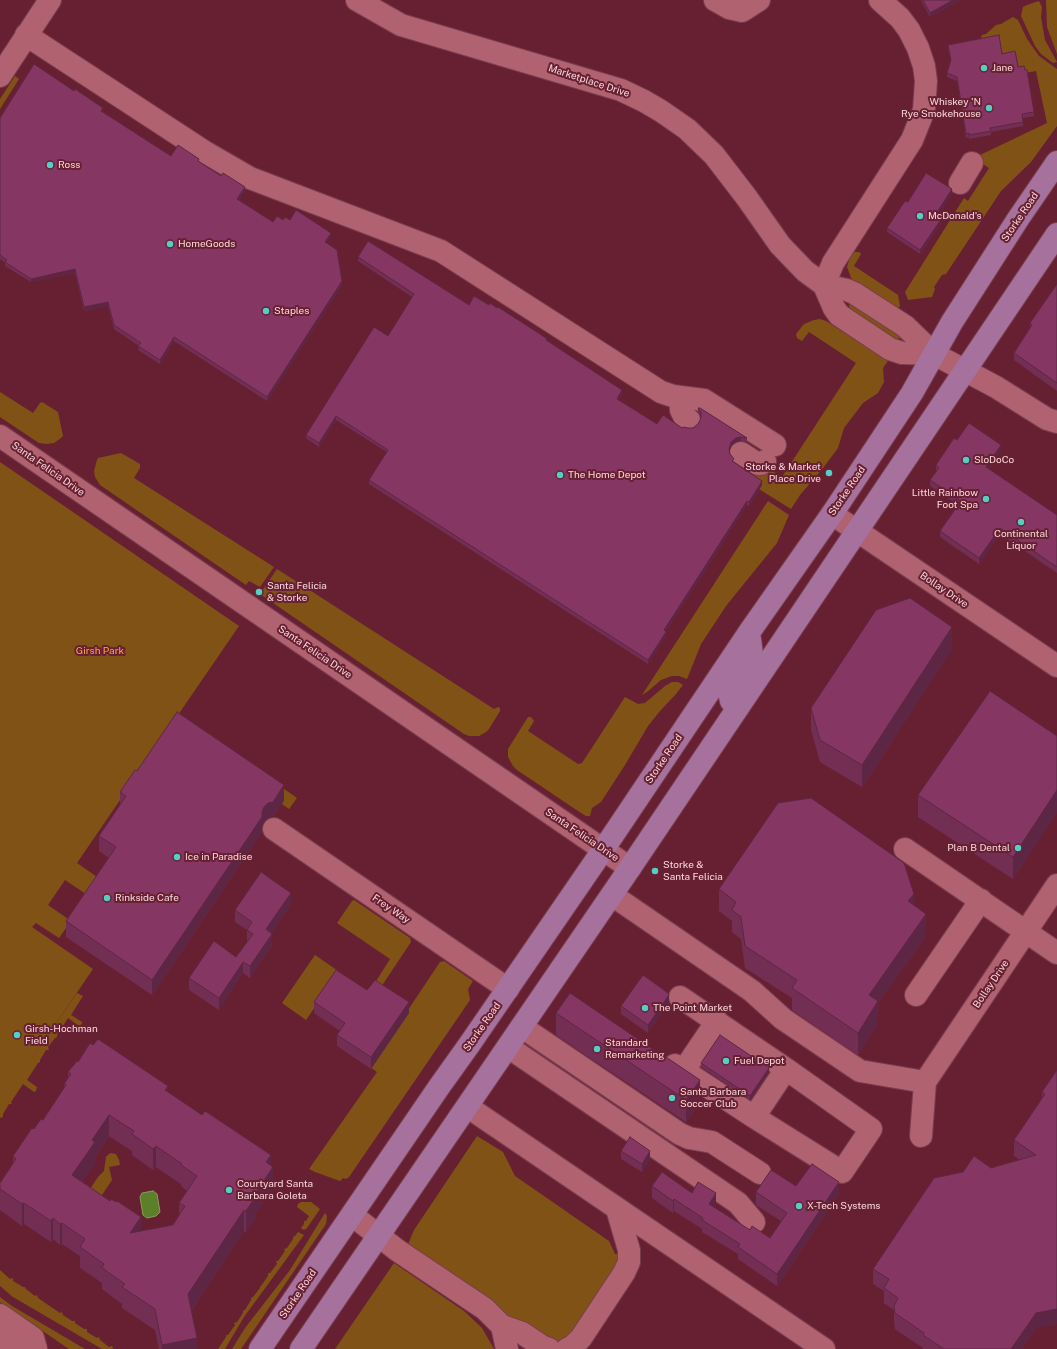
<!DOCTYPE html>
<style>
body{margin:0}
canvas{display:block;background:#672032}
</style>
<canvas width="1057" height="1349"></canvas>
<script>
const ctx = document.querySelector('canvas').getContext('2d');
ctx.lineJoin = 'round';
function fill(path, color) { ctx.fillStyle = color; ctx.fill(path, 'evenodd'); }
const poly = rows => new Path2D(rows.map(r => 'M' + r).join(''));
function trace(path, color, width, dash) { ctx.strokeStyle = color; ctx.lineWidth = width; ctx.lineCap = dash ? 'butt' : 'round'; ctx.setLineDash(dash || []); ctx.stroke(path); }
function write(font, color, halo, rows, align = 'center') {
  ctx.font = font + ' "Public Sans",sans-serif'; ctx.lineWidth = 4; ctx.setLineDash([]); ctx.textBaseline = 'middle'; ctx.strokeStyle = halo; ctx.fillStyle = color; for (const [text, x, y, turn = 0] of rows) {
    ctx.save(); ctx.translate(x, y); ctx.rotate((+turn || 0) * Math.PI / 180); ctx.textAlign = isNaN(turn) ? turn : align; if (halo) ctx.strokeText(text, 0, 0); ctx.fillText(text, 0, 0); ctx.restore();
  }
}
fill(poly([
 [1046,0,1057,0,1057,54,1047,27],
 [1039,1,1042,7,1041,17,1045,40,1057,62,1053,63,1041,54,1035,46,1021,16,1023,7,1027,5],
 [1013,17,1018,20,1027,39,1039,56,1057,69,1057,126,1031,162,1001,191,946,274,942,275,934,287,935,289,932,297,908,300,905,292,964,198,968,201,989,168,977,160,980,155,1047,123,1036,71,1025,73,1025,69,1019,70,1016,54,1003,56,999,38,982,41,981,38,982,35,986,34,996,25,1001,24],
 [15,76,19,79,0,109,0,99],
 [854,252,859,252,861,254,854,266,898,295,900,306,898,309,852,280,847,267,850,257],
 [850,303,851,303,901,332,901,338,896,339,850,309,849,306],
 [820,319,826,321,888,361,883,368,884,382,878,393,863,403,844,428,838,448,823,468,800,495,791,509,746,481,750,464,771,470,782,477,856,363,809,332,802,341,797,338,796,334,804,324,814,320],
 [0,392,33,413,40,403,42,402,58,412,63,436,61,438,54,443,46,444,39,443,0,417],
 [121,453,140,464,140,468,134,478,274,567,260,587,249,581,246,585,100,485,95,477,94,471,97,460,98,458],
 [0,462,239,626,178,715,297,798,289,809,282,804,284,800,176,718,77,863,100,879,89,896,65,880,48,905,71,921,59,938,36,923,32,927,93,969,10,1091,77,993,83,996,71,1015,82,1022,82,1024,79,1026,68,1018,57,1035,57,1037,55,1038,48,1047,49,1050,46,1050,40,1060,40,1062,38,1063,27,1080,37,1087,36,1091,34,1092,23,1084,11,1102,12,1104,9,1104,3,1114,3,1117,0,1118],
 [768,501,789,515,777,543,726,606,701,644,687,679,679,676,672,676,661,680,647,692,642,695],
 [277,569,494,709,498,707,500,708,500,711,489,729,486,732,479,736,469,736,464,734,260,594],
 [672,682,678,682,683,685,676,694,660,711,648,726,625,765,601,802,592,808,590,816,586,816,581,813,517,770,513,766,508,757,508,749,528,717,531,717,534,721,528,731,578,764,582,763,625,697,638,704,645,703,665,686],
 [354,900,410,938,411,942,379,990,373,986,390,959,337,923,352,901],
 [315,955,357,984,321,998,306,1020,282,1003],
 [444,961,473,981,468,989,470,1000,349,1177,346,1179,343,1178,340,1181,315,1172,309,1169,377,1072,370,1067,440,962],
 [477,1136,503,1152,515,1176,609,1241,615,1254,620,1254,618,1264,570,1334,558,1342,544,1340,498,1310,407,1247,414,1230],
 [110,1153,116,1154,119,1160,120,1165,109,1167,112,1180,98,1201,90,1189,98,1177,104,1171,106,1157],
 [301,1202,311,1202,320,1209,307,1228,304,1230,301,1228,304,1224,304,1221,306,1221,309,1216,297,1207,298,1204],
 [325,1213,327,1216,326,1224,241,1349,232,1349,245,1328,290,1270],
 [298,1232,304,1235,244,1317,225,1349,218,1349,226,1337,226,1335,228,1335,235,1325,234,1323,237,1322,243,1313,243,1311,245,1310,251,1300,251,1298,253,1297,260,1288,260,1286,261,1286,268,1276,268,1273,270,1273,277,1264,276,1261,278,1261,285,1251,284,1249,287,1248,293,1239,293,1237,295,1236],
 [394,1263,464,1311,482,1328,494,1349,335,1349],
 [0,1270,10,1279,13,1278,13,1281,23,1287,25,1287,26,1289,35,1296,37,1295,38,1298,60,1313,62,1312,63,1315,72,1321,75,1321,75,1323,84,1329,87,1329,87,1332,97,1338,99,1337,100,1340,109,1347,112,1346,113,1349,102,1349,13,1297,0,1286],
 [0,1297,12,1306,85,1349,69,1349,0,1302]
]), '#805215');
const water = poly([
 [153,1191,157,1194,160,1212,156,1216,147,1218,143,1215,140,1197,142,1193,153,1191]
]);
fill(water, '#5c7f2a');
trace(water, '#8c995f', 1);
const minor = poly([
 [357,0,401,25,621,90,644,101,661,111,687,129,714,155,747,198,780,245,805,271,824,285,847,290,854,293,905,326,934,354,996,387,1047,419,1057,422],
 [715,0,729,8,742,11,759,0],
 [26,35,205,152,250,178,441,251,661,392,673,396,704,400,775,445],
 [0,76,50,0],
 [960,183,972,163],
 [824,285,833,263,912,140,924,110,926,81,924,66,918,48,909,30,900,18,880,0],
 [824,285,834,308,839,315,890,349,902,353,934,354],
 [680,397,681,410,684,416,689,420],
 [0,436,630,868],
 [741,453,758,464,761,464,765,461],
 [832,514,1057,666],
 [274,829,508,989],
 [905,849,1057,953],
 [612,895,752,991,783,1019,860,1071,925,1082],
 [916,995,981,900],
 [522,1027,680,1134,689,1138,712,1142,760,1173],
 [508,1047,738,1203,754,1222],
 [675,1065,754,1117,786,1069,680,997],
 [684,1070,717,1021],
 [468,1107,824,1349],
 [754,1117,842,1172,871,1129,786,1069],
 [921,1136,925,1082,1057,885],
 [352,1215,397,1250,485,1309,502,1326,522,1333,543,1347,549,1349],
 [0,1315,33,1338,36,1349],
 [502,1326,507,1349],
 [0,1336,20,1349],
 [567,1349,573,1346,581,1338,624,1273,629,1262,629,1250,617,1209]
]);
const major = poly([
 [738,708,731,701,729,692,752,655,750,639],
 [260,1349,439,1087,469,1045,603,850,750,631,832,514,912,393,952,322,1018,219,1057,162],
 [301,1349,630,868,1057,234]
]);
trace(minor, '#7a3d50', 24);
trace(major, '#7a3d50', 24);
trace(minor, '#b06270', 22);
trace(major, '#a6729d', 22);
fill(poly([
 [921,0,960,0,930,17],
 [948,45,1002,54,1018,67,1034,112,1034,116,1023,118,1023,126,991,132,991,135,969,139,969,137,966,138,957,81,947,77,947,73,951,62,948,49],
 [103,112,171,156,199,162,245,191,239,200,273,222,283,220,290,220,331,237,326,243,342,285,267,401,174,341,160,364,138,350,139,346,114,329,108,306,84,311,75,273,31,282,5,266,5,262,0,259,0,118],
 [952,193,938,215,942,221,920,254,887,232,887,228,908,202],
 [358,257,469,305,489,305,547,340,622,394,619,400,657,424,682,428,693,428,698,424,701,419,701,416,698,412,698,408,747,438,747,442,741,441,736,442,731,446,729,451,730,454,734,463,762,485,749,506,747,505,666,631,666,635,648,664,369,484,369,480,387,452,336,420,319,447,306,438,306,435,388,336,412,297,358,261],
 [1057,284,1057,391,1014,360,1014,353,1030,327,1030,323],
 [957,440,1001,450,989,469,1057,515,1057,573,1000,534,979,564,940,537,940,531,958,505,930,486,930,480,936,472,936,465],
 [952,649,862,787,820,762,811,730,811,708],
 [1057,736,1057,812,1013,879,918,817,918,795],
 [137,771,284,800,273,817,268,818,264,822,262,826,262,832,152,995,66,937,66,921,109,858,99,851,99,836,120,805,120,792],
 [719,889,914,905,926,936,878,1003,878,1023,858,1055,792,1010,792,998,745,968,741,939,732,932,732,921,719,911],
 [291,905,271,933,272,945,250,978,243,973,219,1010,189,990,189,978,236,957,247,942,247,930,235,922,235,910],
 [367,990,409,1013,371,1069,337,1046,337,1035,340,1031,314,1013,314,1002],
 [669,1003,648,1033,621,1014,621,1006],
 [556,1013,700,1102,686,1122,556,1035],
 [78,1062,168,1092,271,1166,273,1188,256,1213,256,1217,246,1232,244,1231,191,1311,197,1349,159,1349,155,1330,122,1308,122,1304,102,1289,102,1283,80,1268,80,1256,62,1244,60,1245,53,1239,51,1242,24,1224,22,1226,0,1210,0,1183,13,1163,13,1156,43,1120,64,1088,64,1084,68,1077,68,1072],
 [109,1136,132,1151,132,1155,153,1170,156,1167,181,1184,181,1186,187,1191,179,1203,179,1215,173,1225,141,1231,82,1181,95,1163,95,1157],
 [701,1063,769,1072,750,1100,701,1067],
 [1057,1070,1036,1328,1022,1349,923,1349,923,1348,895,1329,894,1321,894,1310,884,1303,884,1291,873,1284,873,1269,991,1168,1020,1160,1014,1156,1014,1140,1042,1099,1042,1092],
 [621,1151,650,1159,642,1172,621,1159],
 [652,1186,692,1193,716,1205,714,1208,750,1230,770,1238,781,1221,756,1205,756,1192,796,1186,839,1194,777,1286,738,1259,738,1254,702,1232,702,1229,674,1211,673,1213,652,1198]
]), '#732e54');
fill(poly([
 [953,0,960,0,930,17,930,13],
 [245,187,245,191,237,203,237,199],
 [952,189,952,193,936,218,936,214],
 [942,218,942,221,920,254,920,250],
 [331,233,331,237,325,246,325,242],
 [75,269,75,273,31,282,31,279],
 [342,281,342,285,267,401,267,397],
 [108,302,108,306,84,311,84,307],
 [174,337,174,341,160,364,160,360],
 [622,390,622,394,617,403,617,399],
 [336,416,336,420,319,447,319,443],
 [741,437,741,441,736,442,731,446,729,453,729,449,731,442,736,438],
 [1001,445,1001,450,986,473,986,467],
 [762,481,762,485,749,506,749,502],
 [747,501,747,505,664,634,664,630],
 [1000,528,1000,534,979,564,979,558],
 [952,627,952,649,862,787,862,765],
 [666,632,666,635,648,664,648,660],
 [284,785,284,800,273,817,268,818,264,822,262,826,262,832,152,995,152,980,262,812,264,807],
 [1057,790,1057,812,1013,879,1013,857],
 [291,893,291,905,266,941,266,929],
 [914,894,914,916,908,901],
 [926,914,926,936,878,1003,878,1023,858,1055,858,1033,869,995],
 [272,934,272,945,250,978,250,966],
 [243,962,243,973,219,1010,219,998],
 [669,995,669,1003,648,1033,648,1025],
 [409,1002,409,1013,371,1069,371,1057],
 [769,1068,769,1072,750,1100,750,1096],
 [700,1080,700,1102,686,1122,686,1100],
 [168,1086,168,1107,165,1090],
 [109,1115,109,1136,95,1157,95,1163,72,1196,72,1175,92,1140],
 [156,1146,156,1167,153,1170,153,1149],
 [650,1151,650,1159,642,1172,642,1164],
 [271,1155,271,1170,273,1167,273,1188,256,1213,256,1217,246,1232,246,1211,255,1194,266,1162],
 [839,1182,839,1194,777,1286,777,1274],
 [716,1193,716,1205,709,1216,709,1204],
 [674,1199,674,1211,673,1213,673,1201],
 [24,1203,24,1224,22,1226,22,1204],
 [244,1210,244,1231,188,1315,188,1294],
 [141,1217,141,1238,130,1233],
 [53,1218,53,1239,51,1242,51,1221],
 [62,1223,62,1244,60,1245,60,1224],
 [1057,1309,1057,1324,1036,1328,1022,1349,1011,1349,1036,1313],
 [197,1338,197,1349,162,1349,162,1345]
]), '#5e2645');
const building = poly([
 [923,0,953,0,930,13,923,0],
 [999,35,1002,54,1015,51,1018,67,1024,66,1025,70,1027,70,1034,112,1022,114,1023,122,990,128,991,131,969,135,969,133,966,134,957,77,947,73,951,60,948,45,999,35],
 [34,64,74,91,75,89,103,108,101,111,171,156,178,145,199,159,198,161,221,176,223,173,245,187,237,199,273,222,277,216,283,220,285,217,290,220,296,210,331,233,325,242,337,250,342,281,267,397,174,337,160,360,138,346,141,343,114,325,108,302,84,307,75,269,31,279,5,262,7,260,0,255,0,118,34,64],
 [926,173,952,189,936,214,942,218,920,250,887,228,905,201,908,202,926,173],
 [368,241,469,305,474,296,489,305,490,303,497,308,498,307,540,334,547,339,546,340,622,390,617,399,657,424,663,415,682,428,683,427,688,428,693,428,698,424,701,418,701,412,698,408,700,408,747,438,741,437,736,438,731,442,729,449,730,454,734,459,732,461,762,481,749,502,747,501,664,630,666,632,648,660,369,480,388,450,336,416,319,443,306,435,374,327,388,336,414,294,358,257,368,241],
 [1057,284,1057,383,1014,353,1032,325,1030,323,1057,284],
 [969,423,1001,445,986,467,1057,515,1057,567,1000,528,979,558,940,531,961,501,930,480,939,468,936,465,954,438,957,440,969,423],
 [910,598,952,627,862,765,820,740,811,708,876,610,910,598],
 [990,691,1057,736,1057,790,1013,857,918,795,990,691],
 [177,712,284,785,273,802,268,803,264,807,262,812,262,817,152,980,66,921,116,847,99,836,126,796,120,792,135,770,137,771,177,712],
 [811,798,904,863,914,894,908,901,926,914,869,995,878,1001,858,1033,792,988,797,980,745,946,741,917,732,910,736,902,719,889,778,803,811,798],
 [261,872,291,893,266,929,272,934,250,966,243,962,219,998,189,978,214,941,236,957,253,934,247,930,252,922,235,910,261,872],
 [336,970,367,990,375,980,409,1002,371,1057,337,1035,345,1023,314,1002,336,970],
 [643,975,668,993,669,995,648,1025,621,1006,643,975],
 [570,993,657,1052,657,1051,700,1080,686,1100,556,1013,570,993],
 [720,1035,769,1068,750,1096,701,1063,720,1035],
 [98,1039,168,1086,165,1090,202,1115,205,1111,271,1155,266,1162,273,1167,255,1194,256,1196,246,1211,244,1210,188,1294,197,1338,162,1345,155,1309,122,1287,125,1284,102,1268,104,1264,80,1247,85,1239,62,1223,60,1224,53,1218,51,1221,24,1203,22,1204,0,1189,0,1183,16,1159,13,1156,32,1128,34,1129,41,1119,43,1120,66,1085,64,1084,71,1074,68,1072,77,1061,78,1062,90,1043,93,1045,98,1039],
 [109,1115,134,1131,132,1134,153,1149,156,1146,182,1164,181,1165,197,1176,179,1203,185,1206,173,1225,130,1233,141,1217,117,1201,116,1202,111,1199,110,1201,72,1175,95,1142,92,1140,109,1115],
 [1057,1070,1057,1309,1036,1313,1011,1349,944,1349,923,1335,924,1333,895,1313,894,1306,898,1298,884,1288,889,1279,873,1269,934,1178,963,1172,974,1156,991,1168,1036,1155,1014,1140,1045,1094,1042,1092,1057,1070],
 [630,1137,650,1151,642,1164,621,1151,630,1137],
 [812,1164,839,1182,777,1274,738,1247,740,1244,702,1220,703,1218,674,1199,673,1201,652,1186,662,1172,692,1193,698,1182,716,1193,709,1204,750,1230,752,1226,770,1238,787,1213,756,1192,771,1170,796,1186,812,1164]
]);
fill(building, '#863662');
trace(building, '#5e2645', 1);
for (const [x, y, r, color] of [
 [984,68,4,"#55cec5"],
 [989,108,4,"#55cec5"],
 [50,165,4,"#55cec5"],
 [920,216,4,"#55cec5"],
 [170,244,4,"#55cec5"],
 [266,311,4,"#55cec5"],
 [966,460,4,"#55cec5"],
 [829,473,4,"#55cec5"],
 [560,475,4,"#55cec5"],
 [986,499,4,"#55cec5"],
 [1021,522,4,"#55cec5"],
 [259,592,4,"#55cec5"],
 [1018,848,4,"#55cec5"],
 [177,857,4,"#55cec5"],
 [655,871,4,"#55cec5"],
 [107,898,4,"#55cec5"],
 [645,1008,4,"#55cec5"],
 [17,1035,4,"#55cec5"],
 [597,1049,4,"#55cec5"],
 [726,1061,4,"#55cec5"],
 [672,1098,4,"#55cec5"],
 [229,1190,4,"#55cec5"],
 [799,1206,4,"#55cec5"]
]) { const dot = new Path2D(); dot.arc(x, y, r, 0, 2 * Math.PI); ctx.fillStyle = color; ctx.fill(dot); trace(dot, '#672032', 1.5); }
write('10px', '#fbd7dc', '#672032', [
 ["Jane",992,68],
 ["Whiskey 'N",981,102,"right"],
 ["Rye Smokehouse",981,114,"right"],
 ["Ross",58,165],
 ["McDonald's",928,216],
 ["HomeGoods",178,244],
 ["Staples",274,311],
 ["SloDoCo",974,460],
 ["Storke & Market",821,467,"right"],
 ["Place Drive",821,479,"right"],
 ["The Home Depot",568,475],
 ["Little Rainbow",978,493,"right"],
 ["Foot Spa",978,505,"right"],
 ["Continental",1021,534,"center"],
 ["Liquor",1021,546,"center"],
 ["Santa Felicia",267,586],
 ["& Storke",267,598],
 ["Plan B Dental",1010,848,"right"],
 ["Ice in Paradise",185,857],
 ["Storke &",663,865],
 ["Santa Felicia",663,877],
 ["Rinkside Cafe",115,898],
 ["The Point Market",653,1008],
 ["Girsh-Hochman",25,1029],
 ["Field",25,1041],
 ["Standard",605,1043],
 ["Remarketing",605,1055],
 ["Fuel Depot",734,1061],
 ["Santa Barbara",680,1092],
 ["Soccer Club",680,1104],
 ["Courtyard Santa",237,1184],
 ["Barbara Goleta",237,1196],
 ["X-Tech Systems",807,1206]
], 'left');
write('10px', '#fbd7dc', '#672032', [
 ["Marketplace Drive",589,81,18],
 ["Storke Road",1020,217,-56],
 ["Santa Felicia Drive",48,469,35],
 ["Storke Road",847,491,-56],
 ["Bollay Drive",944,590,34],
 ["Santa Felicia Drive",315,652,34],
 ["Storke Road",664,759,-56],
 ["Santa Felicia Drive",582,835,34],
 ["Frey Way",391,909,34],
 ["Bollay Drive",991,984,-56],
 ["Storke Road",482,1027,-55],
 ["Storke Road",298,1294,-56]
]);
write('10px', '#fdaa41', '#672032', [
 ["Girsh Park",100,651]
]);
</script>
